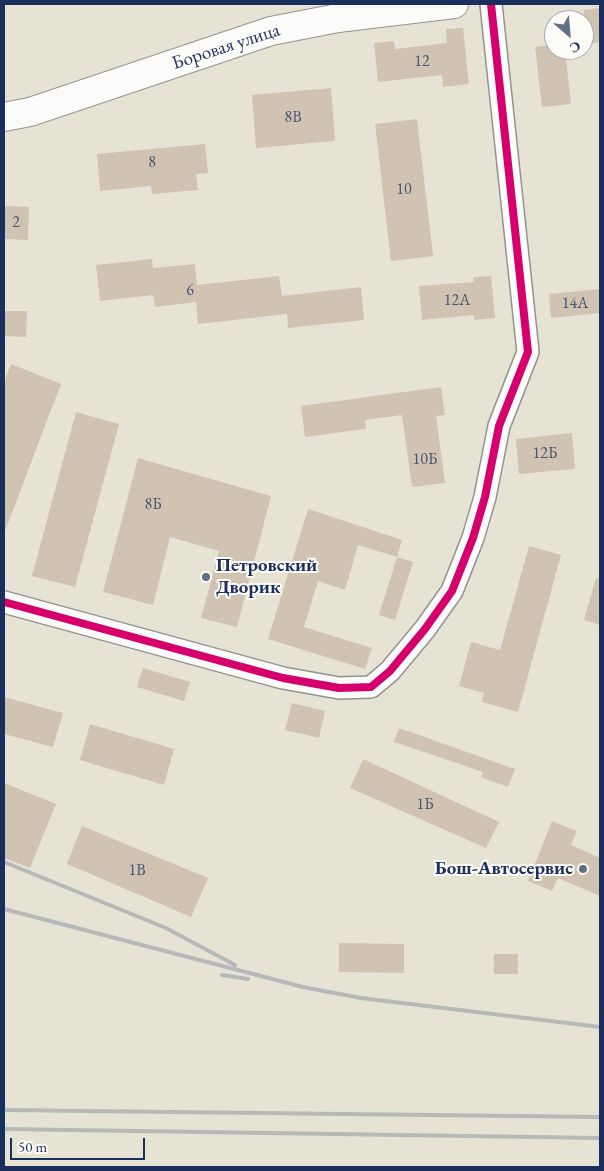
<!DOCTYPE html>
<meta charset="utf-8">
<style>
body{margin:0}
#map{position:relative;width:604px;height:1171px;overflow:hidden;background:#e7e3d4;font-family:"EB Garamond",serif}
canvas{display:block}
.frame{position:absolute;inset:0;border:5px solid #1b2f5e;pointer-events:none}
.north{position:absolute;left:544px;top:10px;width:50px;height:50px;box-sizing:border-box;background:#fdfcf7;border:1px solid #a3aaba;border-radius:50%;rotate:153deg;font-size:14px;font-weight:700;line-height:20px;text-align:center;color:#1b2f5e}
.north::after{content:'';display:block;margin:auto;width:18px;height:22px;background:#626e87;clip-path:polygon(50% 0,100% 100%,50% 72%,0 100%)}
.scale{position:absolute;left:10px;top:1138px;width:135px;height:22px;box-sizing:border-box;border:2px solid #1b2f5e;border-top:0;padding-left:6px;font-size:15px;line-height:18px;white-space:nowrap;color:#1b2f5e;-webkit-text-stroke:4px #fdfcf7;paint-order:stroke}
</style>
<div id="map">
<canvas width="604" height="1171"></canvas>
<div class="frame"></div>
<div class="north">С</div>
<div class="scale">50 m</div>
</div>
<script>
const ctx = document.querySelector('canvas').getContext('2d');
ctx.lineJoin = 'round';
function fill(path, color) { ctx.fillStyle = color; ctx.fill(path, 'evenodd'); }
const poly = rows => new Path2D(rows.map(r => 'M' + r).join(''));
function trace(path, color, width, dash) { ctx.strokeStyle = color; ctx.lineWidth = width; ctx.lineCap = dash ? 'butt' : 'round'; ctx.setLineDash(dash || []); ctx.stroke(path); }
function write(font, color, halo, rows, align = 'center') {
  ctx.font = font + ' "EB Garamond",serif'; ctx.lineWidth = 4; ctx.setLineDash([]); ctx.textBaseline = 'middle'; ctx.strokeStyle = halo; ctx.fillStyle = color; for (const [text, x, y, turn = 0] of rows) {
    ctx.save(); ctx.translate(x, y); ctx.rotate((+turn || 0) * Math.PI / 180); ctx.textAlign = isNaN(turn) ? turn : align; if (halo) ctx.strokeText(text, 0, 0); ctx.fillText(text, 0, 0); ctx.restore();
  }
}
fill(poly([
 [600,8,600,42,584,44,584,10],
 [463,28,469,84,443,87,442,75,378,82,374,43,394,41,395,49,447,43,446,29],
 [554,45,554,50,565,50,571,104,542,107,535,47],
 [331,88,335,141,256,148,252,95],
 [417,119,433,256,391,261,375,124],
 [205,144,208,173,196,174,198,190,152,194,151,186,100,191,97,154],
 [4,206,29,207,28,240,4,239],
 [152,259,153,268,195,264,197,285,279,276,282,296,361,287,364,320,288,328,287,314,198,324,196,302,155,307,153,295,100,301,96,265],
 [491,276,495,318,474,320,474,315,422,320,419,286,474,282,473,277],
 [600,289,600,313,551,318,549,294],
 [4,311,27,311,26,337,4,336],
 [11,364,61,384,5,531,4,382],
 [441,387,445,415,436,416,445,483,412,487,402,415,365,420,366,429,305,437,301,406],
 [76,412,119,424,75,587,32,576],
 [572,433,575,469,519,474,516,439],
 [138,458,271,496,237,627,201,618,219,551,170,537,153,605,103,592],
 [308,509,402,540,397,557,358,545,345,590,318,581,304,627,372,648,365,669,268,639],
 [529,546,561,555,518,712,482,702,484,693,459,686,471,642,500,650],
 [397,557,413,562,395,620,379,615],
 [596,578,600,579,600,625,584,620],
 [143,668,190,682,184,701,137,687],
 [4,697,63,713,53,747,4,734],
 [292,703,325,711,319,738,285,730],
 [90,724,174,749,164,785,80,760],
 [399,728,515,769,508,787,481,777,483,772,394,742],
 [363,759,499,822,486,848,350,788],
 [4,783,56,804,30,868,4,858],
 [552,821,577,831,571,845,600,858,600,896,558,878,552,891,528,881],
 [82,826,208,878,191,917,67,864],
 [339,943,404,944,404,973,339,972],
 [494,954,518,954,518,974,494,974]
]), '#d0c3b1');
const minor = poly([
 [4,602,283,678,339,688,371,687,390,671,425,629,452,591,473,538,485,497,499,426,528,352,491,4]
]);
const secondary = poly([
 [4,117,30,112,271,31,338,18,454,4]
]);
trace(minor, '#929393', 24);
trace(secondary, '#929393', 30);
trace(minor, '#fbfbf9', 21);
trace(secondary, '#fbfbf9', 28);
trace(poly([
 [4,862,166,928,235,965],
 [4,909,303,987,361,998,600,1027],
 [222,975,248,979],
 [4,1110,600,1117],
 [4,1129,600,1138]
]), '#b6b8ba', 4);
trace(poly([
 [4,602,283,678,339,688,371,687,390,671,425,629,452,591,473,538,485,497,499,426,528,352,491,4]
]), '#d6006c', 8);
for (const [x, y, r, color] of [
 [206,577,5,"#626e87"],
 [583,869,5,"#626e87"]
]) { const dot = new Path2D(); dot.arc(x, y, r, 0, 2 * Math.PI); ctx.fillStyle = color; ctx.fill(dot); trace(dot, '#fdfcf7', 2); }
write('16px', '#485473', null, [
 ["12",422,62],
 ["8В",293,118],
 ["8",152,163],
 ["10",404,190],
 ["2",16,223],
 ["6",190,291],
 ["12А",457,301],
 ["14А",575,304],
 ["12Б",545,454],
 ["10Б",425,460],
 ["8Б",153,505],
 ["1Б",425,805],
 ["1В",137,871]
]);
write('19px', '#1b2f5e', '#fdfcf7', [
 ["Боровая улица",226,47,-18]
]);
write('bold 19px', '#1b2f5e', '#fdfcf7', [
 ["Петровский",216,566],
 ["Дворик",216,588],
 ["Бош-Автосервис",573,869,"right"]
], 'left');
</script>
